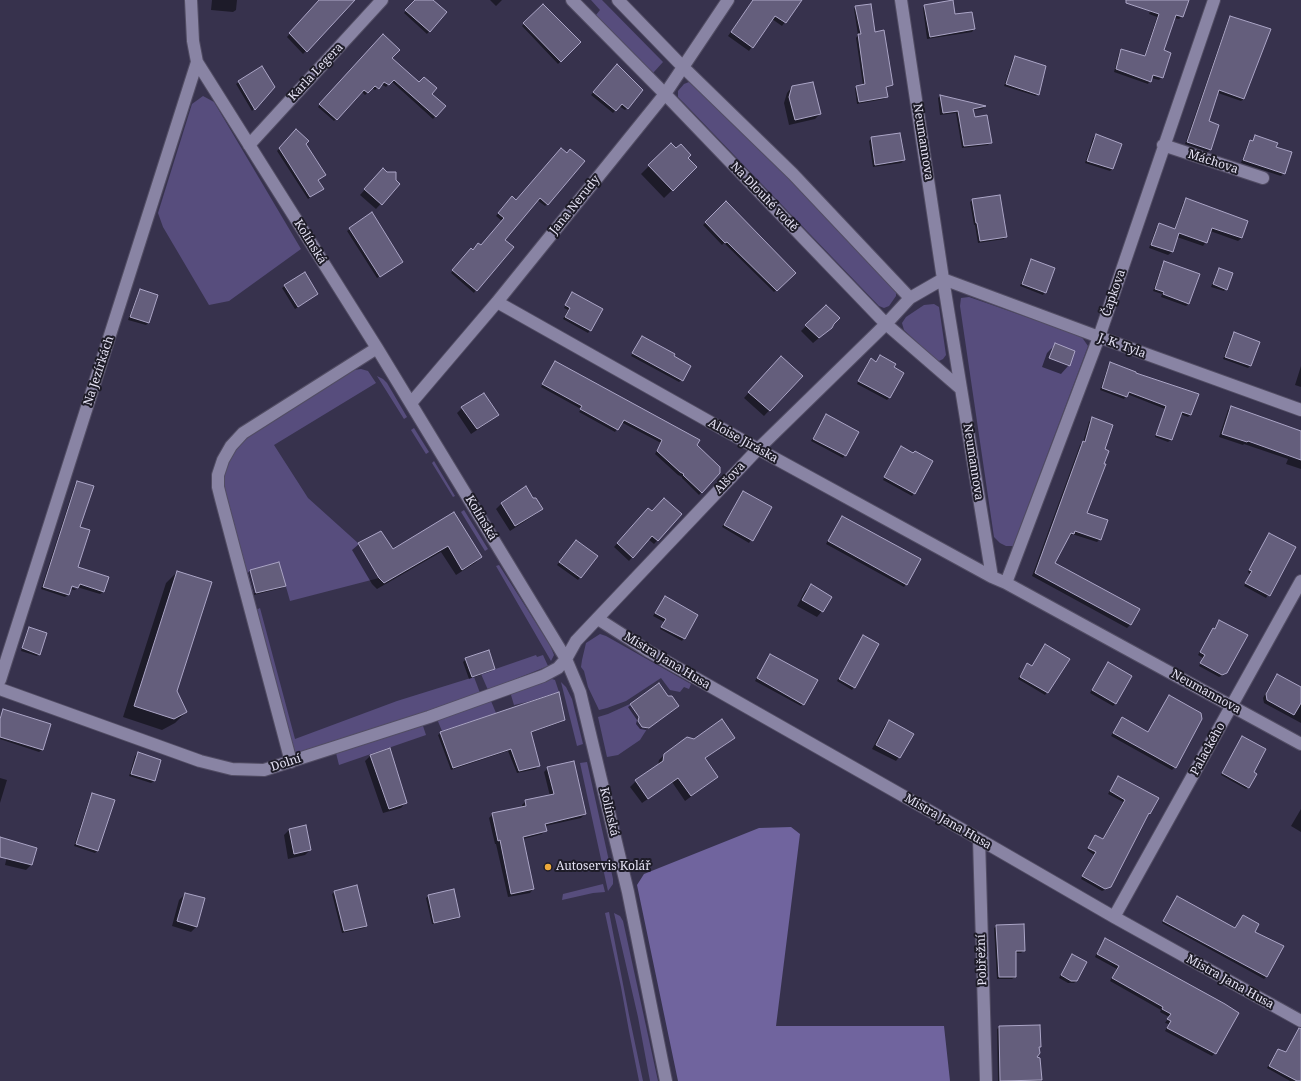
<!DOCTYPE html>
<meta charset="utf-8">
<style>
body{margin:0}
canvas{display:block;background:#37324d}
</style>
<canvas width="1301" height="1081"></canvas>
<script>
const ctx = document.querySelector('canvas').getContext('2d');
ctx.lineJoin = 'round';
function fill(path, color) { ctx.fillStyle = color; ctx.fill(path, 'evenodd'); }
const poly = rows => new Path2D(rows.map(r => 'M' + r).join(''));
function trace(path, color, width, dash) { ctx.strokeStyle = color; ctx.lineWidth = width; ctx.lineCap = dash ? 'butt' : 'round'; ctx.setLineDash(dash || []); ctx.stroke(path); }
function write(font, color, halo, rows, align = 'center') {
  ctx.font = font + ' "Noto Serif",serif'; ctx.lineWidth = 4; ctx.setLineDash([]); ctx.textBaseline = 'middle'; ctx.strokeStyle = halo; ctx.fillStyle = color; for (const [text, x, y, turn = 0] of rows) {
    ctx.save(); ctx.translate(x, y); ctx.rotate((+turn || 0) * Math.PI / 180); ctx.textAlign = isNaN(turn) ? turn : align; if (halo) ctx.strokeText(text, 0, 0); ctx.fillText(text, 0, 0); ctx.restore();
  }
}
fill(poly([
 [591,0,602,0,663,62,653,73,596,15,600,10],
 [689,82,693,83,787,175,896,290,896,296,889,306,884,308,879,306,684,103,678,97,678,91,684,84],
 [203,96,214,102,301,249,229,301,209,305,163,227,158,213,192,104],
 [969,297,1081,336,1088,346,1013,546,1006,546,1000,543,994,537,960,306,961,298],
 [934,304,939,307,946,355,943,359,939,361,936,360,904,330,902,323,906,317,924,305],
 [361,369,368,371,376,383,274,445,308,498,358,543,379,578,290,601,279,562,250,570,256,593,249,594,234,523,227,504,223,479,231,457,237,446,251,435,348,371],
 [377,376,383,379,387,383,407,417,404,419],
 [414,428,429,452,426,454,411,430],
 [434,461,455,496,453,497,432,463],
 [464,510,488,549,485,551,461,512],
 [499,565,550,645,554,655,551,661,496,566],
 [260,608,295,739,397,701,474,677,480,693,438,708,359,733,323,747,298,753,295,753,285,721,280,697,265,640,254,611],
 [600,634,606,636,691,684,689,689,684,687,680,692,670,690,661,678,626,701,607,708,599,710,588,687,584,671,581,667,582,660,586,643],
 [536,655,537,657,543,655,548,666,488,690,481,674],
 [546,679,552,679,555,680,560,695,555,693,527,702,514,705,511,695,512,692],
 [561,682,566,687,572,699,583,744,577,746],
 [491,701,496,713,442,731,437,719],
 [630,704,639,717,638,721,642,727,647,728,647,729,640,740,618,755,607,757,598,717,608,714],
 [422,723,426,735,339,765,336,753],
 [587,762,613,879,613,884,608,891,580,763],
 [603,884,605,892,593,893,562,900,563,894],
 [609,912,629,1015,643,1081,639,1081,629,1031,621,987,605,913],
 [614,913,620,916,623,921,658,1081,650,1081,638,1017]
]), '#574d7d');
fill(poly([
 [791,827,800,834,776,1026,944,1026,950,1081,678,1081,637,885,644,874,759,828]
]), '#70649e');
fill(poly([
 [212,0,237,0,236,10,233,12,211,10],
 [320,0,353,0,303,54,287,37],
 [416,0,431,0,445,12,427,34,404,13],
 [490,0,502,0,496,6],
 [753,0,801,0,782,26,772,19,749,51,728,36],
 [1154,0,1188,0,1182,16,1179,19,1174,18,1163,51,1162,77,1159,80,1151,78,1148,84,1114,72,1119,53,1121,50,1144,57,1157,17,1149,14],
 [543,5,580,42,558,64,522,26],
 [925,6,954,15,974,29,972,32,927,39,923,8],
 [856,7,874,33,892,85,889,87,885,88,886,97,884,99,857,104,855,89,857,86,863,85,856,38,858,35,854,9],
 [1230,17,1244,99,1241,101,1218,93,1208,122,1210,149,1208,152,1185,144,1228,20],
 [383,35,391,58,444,106,433,119,391,81,386,87,381,84,375,90,372,88,365,95,362,92,334,121,318,107],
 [1015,57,1038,94,1036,96,1004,86,1013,59],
 [262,67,274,87,252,111,236,84],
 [614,68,627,108,625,110,619,106,613,113,591,95],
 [792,87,820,114,815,119,789,125,784,103,787,93],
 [940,96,984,107,982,109,973,110,975,118,991,142,988,145,962,148,956,113,940,115,938,98],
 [296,131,325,175,317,181,322,189,308,199,277,151],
 [1096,135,1112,169,1110,171,1085,163,1093,138],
 [1255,136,1275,148,1284,173,1281,176,1241,163,1248,143,1250,141,1251,145],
 [872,138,904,160,901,163,873,167,869,141],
 [671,144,696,167,664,198,641,174],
 [567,154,547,204,545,206,537,200,504,240,474,293,451,273,469,252,469,253,481,246,502,221,496,216,509,200,516,201],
 [378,175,395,180,399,184,376,209,360,195],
 [1186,199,1242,238,1238,241,1210,231,1206,242,1203,246,1177,237,1172,252,1168,255,1149,248,1156,228,1159,225,1174,230,1183,203],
 [973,200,1006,236,1004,239,978,243,975,225,974,225,970,202],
 [726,203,794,273,774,292,724,243,722,245,703,225],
 [372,214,400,264,377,278,347,231],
 [1031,260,1045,292,1043,295,1020,286,1029,263],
 [1165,262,1189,303,1186,306,1161,297,1162,294,1153,291,1162,265],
 [1219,270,1226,289,1224,291,1211,287,1217,272],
 [304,273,315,296,295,309,282,288],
 [140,290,148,323,146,325,128,320,138,293],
 [570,296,590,330,588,333,563,319,568,310,564,308],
 [826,306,832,324,831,328,813,343,801,331],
 [1234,333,1250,366,1248,368,1223,359,1232,335],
 [642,337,682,380,679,382,631,356],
 [1055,345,1069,365,1061,374,1042,367,1047,353],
 [880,356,893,368,889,398,887,400,857,384,868,362,871,360,875,362],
 [776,362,801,376,764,416,744,398],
 [1111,363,1135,373,1198,395,1190,415,1188,417,1180,414,1171,440,1168,442,1155,437,1165,409,1127,394,1124,399,1100,390,1108,366],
 [553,365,695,445,719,473,699,495,682,478,682,477,678,475,655,454,661,443,621,422,615,432,579,412,581,409,541,387],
 [1301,366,1301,387,1295,385],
 [1231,407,1301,432,1301,469,1286,464,1288,459,1244,444,1243,445,1219,437,1228,410],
 [462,408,498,415,492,420,471,434,457,413],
 [826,415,858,432,843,458,811,441],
 [1092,418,1104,450,1086,513,1100,539,1097,542,1072,534,1070,537,1068,536,1054,563,1138,609,1130,625,1127,628,1032,576,1080,445,1083,442,1089,422],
 [899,450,914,493,912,496,883,480],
 [77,482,79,528,76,568,103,592,100,594,67,584,67,586,76,589,75,590,70,589,68,595,65,597,41,589,75,484],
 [526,488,533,499,542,509,536,514,510,531,496,509,501,504],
 [743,492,771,507,749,543,722,527],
 [454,513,481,557,475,563,456,575,441,552,377,589,372,584,352,550,359,544,392,550],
 [645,513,681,515,654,544,648,539,629,561,614,547],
 [840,519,906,584,904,587,826,544],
 [1269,534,1295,548,1266,598,1244,586,1250,574,1248,572],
 [576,541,596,556,578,580,557,565],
 [250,570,284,586,282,588,254,595,248,573],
 [177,572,176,691,186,712,175,723,162,730,123,717,166,583],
 [811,585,822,611,817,617,797,606,805,591],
 [665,598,684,638,682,641,660,629,664,622,653,616],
 [1220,621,1227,673,1224,675,1219,677,1199,666,1203,658,1198,655,1211,632],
 [30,628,39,654,37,656,21,651,27,631],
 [863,636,854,687,852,690,837,681],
 [1045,645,1047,692,1045,695,1018,679,1025,667,1032,667],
 [770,656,803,704,801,706,755,681],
 [466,659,494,668,492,671,469,679,463,662],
 [1108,663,1116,703,1113,706,1090,693],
 [1277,675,1301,688,1301,723,1264,703,1263,698,1274,678],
 [659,684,675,709,646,730,640,729,636,724,637,720,628,707],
 [1169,697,1175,767,1172,770,1111,736,1122,718,1148,732],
 [4,710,50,725,42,750,39,752,0,739,0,716],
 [564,720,562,722,530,733,538,766,536,769,517,773,508,751,451,770,438,735,441,733],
 [889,721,899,757,896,761,872,749,885,725],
 [734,737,728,743,704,759,717,777,711,782,685,801,672,782,642,803,630,787,636,781,658,765,659,760,664,755,694,740],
 [1240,740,1252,773,1249,787,1246,789,1221,775],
 [138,753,160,761,154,781,151,783,129,776,135,756],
 [370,756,406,802,401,808,383,813,365,761],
 [548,768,585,814,581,818,545,826,546,830,542,834,523,839,533,889,530,893,508,897,496,844,495,844,489,818,493,814,522,808,522,805,526,801,550,796,544,772],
 [1118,777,1157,799,1149,813,1147,816,1110,886,1107,889,1102,891,1081,879,1094,855,1087,850,1093,839,1102,840,1123,802,1108,794],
 [0,778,7,780,0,803],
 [92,794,98,850,95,853,74,846,90,797],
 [1301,809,1301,832,1291,826],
 [305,827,310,850,305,855,288,859,284,835,289,830],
 [9,848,35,848,31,865,26,870,5,865],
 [335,892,366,926,364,928,342,933,332,894],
 [185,894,196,927,191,932,172,926,179,900],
 [429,896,459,916,457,919,432,924,426,898],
 [1177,897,1235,929,1243,916,1254,932,1282,947,1266,977,1264,979,1162,923],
 [997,926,1024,950,1021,953,1015,953,1015,977,1012,979,997,979,994,928],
 [1105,939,1237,1013,1215,1053,1212,1056,1165,1031,1169,1024,1165,1023,1169,1017,1160,1012,1161,1010,1110,981,1117,969,1095,957,1102,942],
 [1072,955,1077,980,1074,983,1068,983,1059,978],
 [1000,1027,1040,1046,1036,1057,1041,1079,1039,1081,998,1081,997,1029],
 [1292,1042,1301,1046,1301,1081,1290,1081,1267,1068,1276,1052,1279,1050,1285,1053]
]), '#0007');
const building = poly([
 [319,0,355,0,307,52,289,33,319,0],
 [415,0,433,0,447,12,430,32,405,10,415,0],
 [753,0,802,0,786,23,775,16,753,48,731,32,753,0],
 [953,0,955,14,972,12,975,29,930,37,924,5,953,0],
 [1126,0,1189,0,1183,17,1176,15,1164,50,1171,53,1163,78,1153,75,1151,82,1116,69,1121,49,1145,56,1159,14,1126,3,1126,0],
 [543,4,581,42,561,62,523,23,543,4],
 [871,4,875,32,884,30,893,85,886,87,888,97,859,102,856,86,865,84,858,34,861,34,855,6,871,4],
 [1230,16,1271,29,1244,99,1219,90,1209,121,1219,125,1211,150,1187,142,1230,16],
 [383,34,400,50,392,58,419,82,424,77,437,88,432,94,446,106,436,117,394,80,389,85,384,82,379,89,375,86,368,93,364,90,337,120,319,104,383,34],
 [1015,56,1046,66,1039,95,1006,84,1015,56],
 [617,64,643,90,628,109,622,104,616,111,593,92,617,64],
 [262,66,275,87,255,110,238,81,262,66],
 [813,82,821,114,795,120,789,97,792,86,813,82],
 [940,95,986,106,973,109,975,117,987,115,992,143,964,146,958,111,943,113,940,95],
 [296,129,309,141,306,144,326,175,318,180,324,189,310,197,279,148,296,129],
 [900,133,905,160,875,165,871,137,900,133],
 [1096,134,1122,144,1113,169,1087,161,1096,134],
 [1255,135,1278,143,1276,147,1292,152,1285,174,1243,160,1250,140,1253,141,1255,135],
 [671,143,676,148,681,144,691,155,688,158,697,167,673,191,648,165,671,143],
 [561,148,567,153,570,149,585,161,548,205,540,198,505,240,514,247,477,291,452,270,471,248,473,250,478,243,481,245,504,218,498,213,512,196,516,200,561,148],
 [383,168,387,172,396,172,396,180,400,184,382,205,364,189,383,168],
 [1000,195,1007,237,980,241,977,223,976,223,972,199,1000,195],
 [1186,198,1248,221,1242,238,1212,228,1207,243,1179,233,1173,252,1151,245,1159,223,1175,229,1186,198],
 [726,201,796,273,777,291,727,242,725,243,705,222,726,201],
 [372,212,403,262,380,277,349,228,372,212],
 [1031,259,1055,268,1046,293,1022,284,1031,259],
 [1164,261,1200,274,1189,304,1163,294,1164,292,1155,289,1164,261],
 [1219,268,1233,273,1227,290,1213,284,1219,268],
 [305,272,318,294,298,307,284,285,305,272],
 [140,289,158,295,149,323,130,317,140,289],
 [572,292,603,309,591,331,565,317,570,308,565,305,572,292],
 [826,305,840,318,834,324,832,328,819,338,805,325,826,305],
 [1234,332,1260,342,1251,366,1225,357,1234,332],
 [642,336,675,354,674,356,691,366,683,381,632,353,642,336],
 [1055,343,1075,351,1070,366,1049,358,1055,343],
 [880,355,896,364,894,367,904,373,890,398,858,381,871,358,876,362,880,355],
 [781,356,803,376,770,411,748,392,781,356],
 [555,361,700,440,697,445,720,467,720,473,702,493,683,475,684,474,680,472,657,451,662,440,624,420,618,430,580,409,582,406,542,384,555,361],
 [1110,362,1136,372,1136,373,1199,394,1191,415,1182,412,1172,440,1156,435,1166,406,1129,392,1127,397,1102,388,1110,362],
 [484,393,499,415,477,429,461,407,484,393],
 [1231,406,1301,431,1301,460,1248,441,1247,442,1222,434,1231,406],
 [826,414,859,432,846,456,813,439,826,414],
 [1092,417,1113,425,1105,449,1109,451,1104,464,1106,464,1087,513,1108,520,1101,540,1075,531,1074,534,1071,533,1055,563,1140,609,1131,625,1035,573,1083,441,1085,442,1092,417],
 [901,446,913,453,915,451,933,461,915,494,884,477,901,446],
 [77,481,94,486,80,527,90,530,78,567,109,577,104,592,80,584,78,588,72,586,69,595,43,587,77,481],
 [526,486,533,498,536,498,543,509,515,526,501,503,526,486],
 [743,491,772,507,753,541,724,525,743,491],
 [664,498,682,514,658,541,652,536,633,558,617,543,648,508,652,511,664,498],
 [454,512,482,557,462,570,448,546,384,583,379,578,358,543,381,531,393,549,454,512],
 [842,516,921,559,907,585,828,541,842,516],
 [1269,533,1296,547,1270,596,1245,583,1252,571,1249,570,1269,533],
 [576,540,598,556,581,578,559,562,576,540],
 [279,562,286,586,256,593,250,570,279,562],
 [177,571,212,582,177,691,187,712,174,719,134,706,177,571],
 [811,584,832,597,823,612,802,600,811,584],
 [665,596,698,615,685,639,661,627,666,619,655,613,665,596],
 [1219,620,1248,635,1227,673,1222,675,1200,663,1205,655,1200,652,1213,628,1215,629,1219,620],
 [29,627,47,633,40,655,22,648,29,627],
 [863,635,879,644,855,688,839,679,863,635],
 [1045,644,1070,659,1048,693,1020,677,1027,663,1032,666,1045,644],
 [489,650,495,669,472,677,465,658,489,650],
 [770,654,818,680,804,705,757,678,770,654],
 [1108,662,1132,676,1116,704,1092,690,1108,662],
 [1277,674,1301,687,1301,703,1294,715,1267,700,1266,694,1277,674],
 [659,683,668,696,672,696,679,706,649,728,642,727,638,721,639,717,630,704,659,683],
 [559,692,565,720,531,732,540,766,519,771,511,749,453,768,440,732,559,692],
 [1169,695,1201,713,1202,719,1176,768,1113,733,1122,717,1148,732,1169,695],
 [3,709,51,724,43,750,0,737,0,719,3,709],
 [722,719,735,738,705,758,718,777,691,796,678,778,648,799,635,780,663,761,664,754,687,737,694,739,722,719],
 [889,720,914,734,900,758,876,745,889,720],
 [1242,736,1266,749,1254,772,1257,774,1249,788,1222,773,1242,736],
 [390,748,407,803,389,809,370,755,390,748],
 [138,752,161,760,155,781,131,774,138,752],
 [574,761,586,814,545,824,547,831,523,837,534,889,511,894,500,840,498,841,492,813,526,806,525,800,554,794,547,767,574,761],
 [1118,776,1159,798,1150,814,1149,813,1111,887,1105,889,1082,876,1096,852,1088,848,1095,835,1103,839,1125,800,1110,791,1118,776],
 [92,793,115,800,98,851,76,844,92,793],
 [306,825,311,850,294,854,289,829,306,825],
 [0,837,37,848,32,865,0,857,0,837],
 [357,885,367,926,344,931,334,891,357,885],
 [454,889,460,917,434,923,428,895,454,889],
 [185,893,205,898,197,927,177,921,185,893],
 [1177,896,1235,928,1243,915,1259,924,1255,932,1284,946,1267,977,1163,921,1177,896],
 [1024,924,1025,951,1016,951,1016,977,999,977,996,925,1024,924],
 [1105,938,1225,1004,1239,1013,1216,1054,1167,1028,1171,1021,1167,1019,1171,1014,1162,1009,1163,1007,1112,978,1119,966,1097,954,1105,938],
 [1072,954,1087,962,1077,981,1071,981,1061,975,1072,954],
 [1040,1025,1041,1047,1039,1047,1040,1053,1037,1057,1040,1058,1042,1080,1000,1081,999,1026,1040,1025],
 [1299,1028,1301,1028,1301,1081,1297,1081,1269,1066,1278,1049,1286,1052,1299,1028]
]);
fill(building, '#645e7c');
trace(building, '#aba5c6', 1);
const minor = poly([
 [191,0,193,41,197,62,377,348,566,659,580,692,628,892,666,1081],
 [572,0,665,94,886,324,961,389],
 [618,0,682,66,793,174,910,298],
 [901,0,943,279,992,577],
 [249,145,382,0],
 [1163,145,1263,178],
 [497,302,758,449,992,577,1006,583,1301,744],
 [411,403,497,302,665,94,728,0],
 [1006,583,1099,337,1214,0],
 [598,619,648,651,979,839,1114,917,1301,1021],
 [0,680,197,62],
 [0,689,200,761,232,769,264,770,429,717,543,676,558,668,566,659,576,641,758,449,886,324,910,298,943,279,1099,337,1301,410],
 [291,762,221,499,218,487,218,475,223,460,231,446,243,433,377,348],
 [979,839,986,1081],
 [1114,917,1301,581]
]);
trace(minor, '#524d64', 14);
trace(minor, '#8984a4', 12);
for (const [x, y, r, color] of [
 [548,867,4,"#eda83b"]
]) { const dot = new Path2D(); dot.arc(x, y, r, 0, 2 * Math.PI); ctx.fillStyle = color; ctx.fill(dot); trace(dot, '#1e1c28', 1.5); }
write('12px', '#e5e2f4', '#1e1c28', [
 ["Karla Legera",316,72,-47],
 ["Neumannova",923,142,81],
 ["Máchova",1213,162,18],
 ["Na Dlouhé vodě",764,197,46],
 ["Jana Nerudy",575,205,-51],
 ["Kolínská",310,242,58],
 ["Čapkova",1114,293,-71],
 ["J. K. Tyla",1122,346,20],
 ["Na Jezírkách",99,371,-72],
 ["Aloise Jiráska",743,441,29],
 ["Neumannova",973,462,81],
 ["Alšova",730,478,-47],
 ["Kolínská",481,518,59],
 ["Mistra Jana Husa",667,661,31],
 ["Neumannova",1206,692,29],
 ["Palackého",1208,749,-61],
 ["Dolní",286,763,-18],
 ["Kolínská",609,812,77],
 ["Mistra Jana Husa",948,822,30],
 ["Pobřežní",982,960,-92],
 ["Mistra Jana Husa",1230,982,29]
]);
write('12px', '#e5e2f4', '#1e1c28', [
 ["Autoservis Kolář",556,867]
], 'left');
</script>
